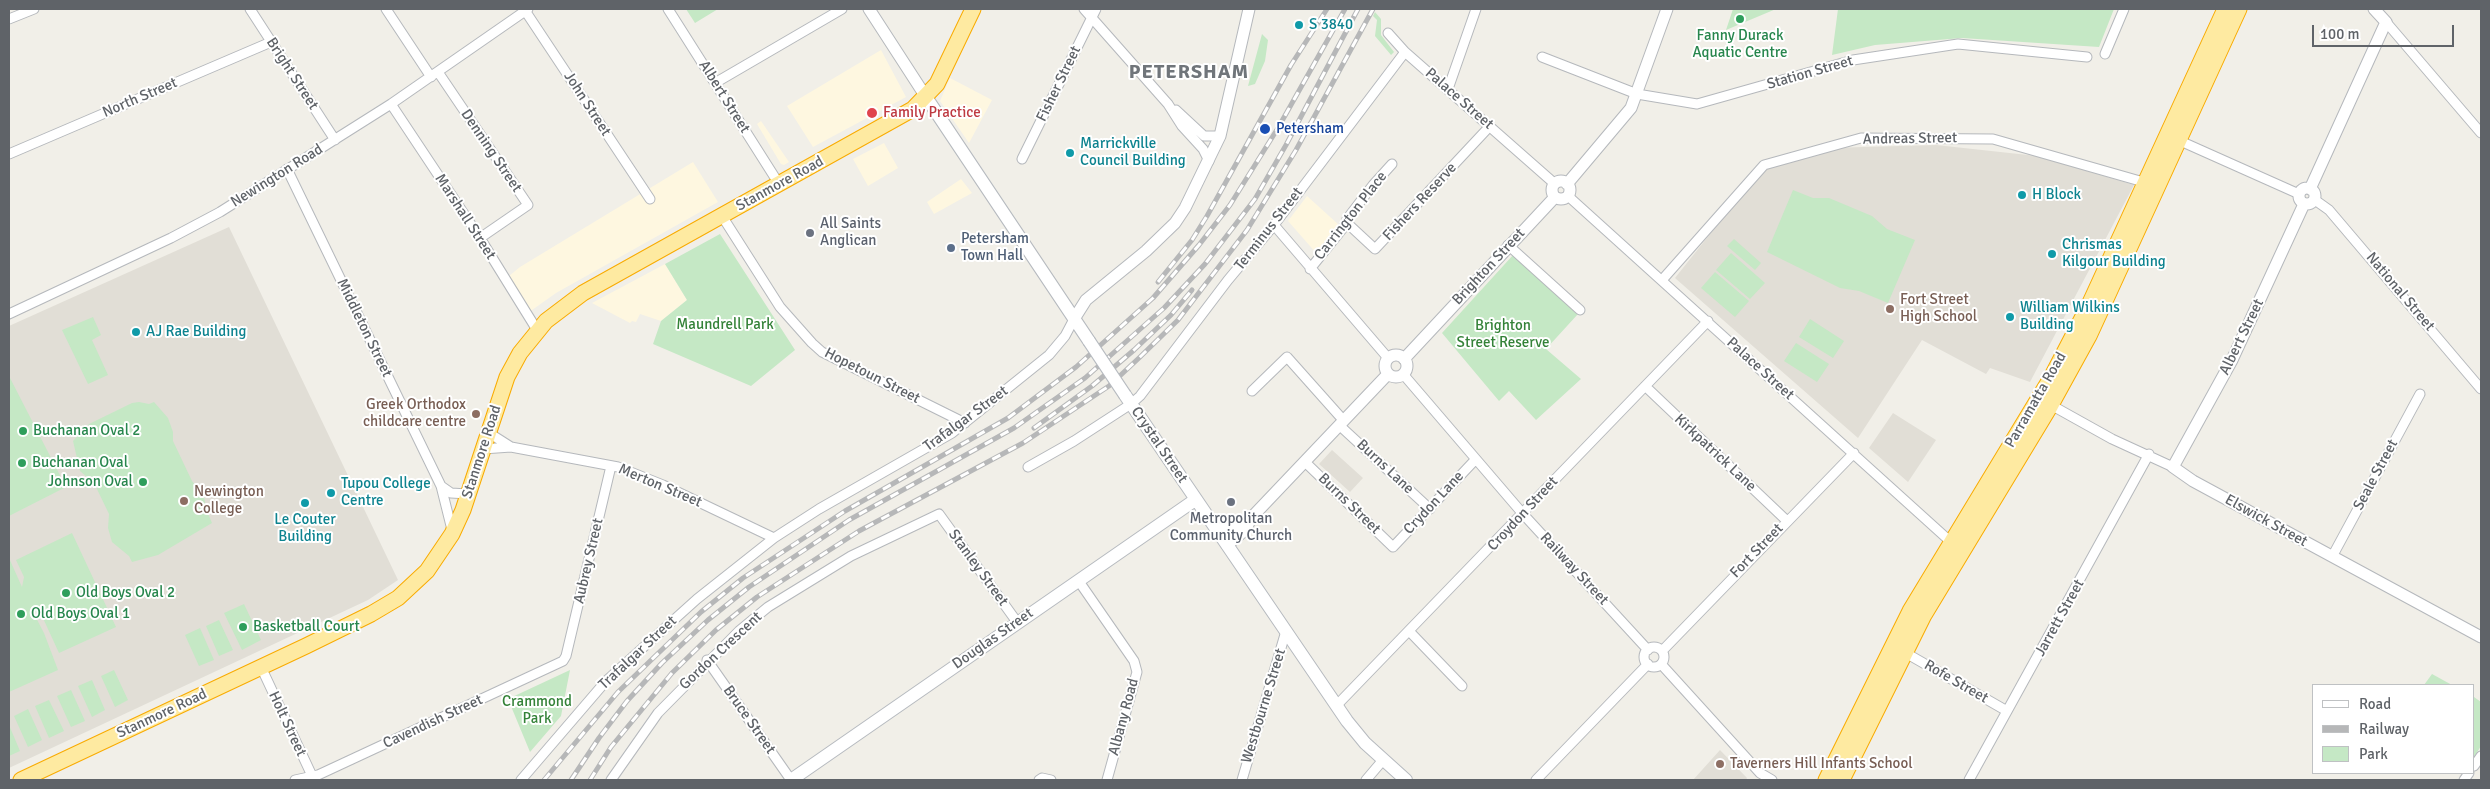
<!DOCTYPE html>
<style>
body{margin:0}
#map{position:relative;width:2490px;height:789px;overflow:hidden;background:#f1efe8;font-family:Signika,sans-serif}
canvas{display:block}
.frame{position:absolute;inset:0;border:10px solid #5f6368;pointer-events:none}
.legend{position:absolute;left:2312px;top:684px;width:162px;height:90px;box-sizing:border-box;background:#fff;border:1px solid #bfc1c3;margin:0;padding:6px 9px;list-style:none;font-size:15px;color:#5f6368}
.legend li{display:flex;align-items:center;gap:10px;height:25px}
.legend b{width:25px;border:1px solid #bfc1c3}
.scale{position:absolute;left:2312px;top:25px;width:142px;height:22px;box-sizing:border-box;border:2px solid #5f6368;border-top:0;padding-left:6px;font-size:15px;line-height:18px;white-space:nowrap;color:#5f6368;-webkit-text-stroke:4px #fff;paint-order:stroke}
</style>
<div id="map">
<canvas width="2490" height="789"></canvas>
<div class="frame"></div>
<ul class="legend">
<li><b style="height:6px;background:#fff"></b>Road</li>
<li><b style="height:6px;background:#b6b7b8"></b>Railway</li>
<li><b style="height:14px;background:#c5e8c5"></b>Park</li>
</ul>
<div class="scale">100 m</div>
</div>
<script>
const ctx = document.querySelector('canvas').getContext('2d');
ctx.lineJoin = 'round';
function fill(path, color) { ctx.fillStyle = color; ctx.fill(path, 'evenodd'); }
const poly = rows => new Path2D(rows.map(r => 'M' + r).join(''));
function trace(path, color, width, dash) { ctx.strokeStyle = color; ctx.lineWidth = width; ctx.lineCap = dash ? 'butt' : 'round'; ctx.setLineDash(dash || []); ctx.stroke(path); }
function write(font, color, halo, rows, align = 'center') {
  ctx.font = font + ' Signika,sans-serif'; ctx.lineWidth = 4; ctx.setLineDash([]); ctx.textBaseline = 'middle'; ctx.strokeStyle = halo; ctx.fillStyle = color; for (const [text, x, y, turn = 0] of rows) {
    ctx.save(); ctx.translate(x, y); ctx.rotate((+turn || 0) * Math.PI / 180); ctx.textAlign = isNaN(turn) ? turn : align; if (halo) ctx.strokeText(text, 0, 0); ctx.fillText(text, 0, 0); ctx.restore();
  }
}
fill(poly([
 [881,50,906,97,813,147,787,106],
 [950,78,992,100,969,143,940,101],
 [761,121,789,162,784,165,781,164,757,124],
 [884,143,898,168,868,186,853,159],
 [693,162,718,202,556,293,525,315,503,281,520,267],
 [961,179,972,193,934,214,927,202],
 [1307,196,1339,225,1317,254,1288,221],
 [665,264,687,300,661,321,640,314,636,322,632,321,630,323,592,303]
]), '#fef7e0');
fill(poly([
 [1936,145,2037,156,2134,185,2030,382,1990,368,1986,374,1922,340,1858,438,1675,278,1761,170,1828,148],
 [229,227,398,580,368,600,9,768,9,326],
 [1893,413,1936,440,1908,482,1869,448],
 [1332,450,1363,478,1350,492,1319,464],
 [1720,750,1747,778,1746,780,1693,780]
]), '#e1ded6');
fill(poly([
 [686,9,718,9,695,23],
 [1733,9,1776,9,1726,30],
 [1838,9,2114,9,2099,47,1962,38,1875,45,1832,55],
 [1375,12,1381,19,1381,35,1394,52,1391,55,1375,36,1377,20,1373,16],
 [1262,34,1268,40,1265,61,1255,84,1248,86],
 [1793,190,1813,198,1829,198,1872,216,1887,229,1915,240,1888,303,1859,291,1840,288,1767,252],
 [720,234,795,350,751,386,653,344,661,321,687,300,665,264],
 [1734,239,1761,263,1755,270,1727,246],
 [1731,253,1765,283,1750,299,1716,270],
 [1514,254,1578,314,1546,349,1581,379,1536,420,1509,391,1499,401,1442,333],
 [1715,272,1749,301,1735,317,1701,288],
 [93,317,101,335,92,340,108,375,88,384,62,330],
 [1810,319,1844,341,1833,358,1799,337],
 [1796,343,1829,364,1817,382,1784,361],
 [9,376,66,487,9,516],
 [139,402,149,404,154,402,168,418,173,432,173,441,192,481,204,496,206,509,212,523,158,555,132,562,129,556,112,542,108,528,109,514,94,483,80,471,73,441,89,424,132,403],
 [72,533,116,627,59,653,42,616,32,610,44,633,58,670,9,692,9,558,22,587,24,577,16,560],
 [244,604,261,640,242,650,224,613],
 [219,620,233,650,219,656,206,626],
 [200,628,214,660,199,666,185,635],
 [114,670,128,700,115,707,101,676],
 [570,670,561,716,530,752,508,699],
 [2432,674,2452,685,2424,685],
 [92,680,105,710,92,717,78,686],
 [71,690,85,721,71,727,57,696],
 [2474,697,2481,702,2481,746,2474,757],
 [49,700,64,731,49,738,35,706],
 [28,709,42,740,28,747,14,716],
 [9,725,20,751,9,756]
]), '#c5e8c5');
const minor = poly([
 [250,9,335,140],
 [386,9,431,77],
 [524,9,650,199],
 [668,9,779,184],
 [1084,9,1168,104,1182,126,1203,149,1209,161],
 [9,19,34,9],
 [2386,22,2481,133],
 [1388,33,1405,52,1555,184],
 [2105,54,2124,9],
 [1542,57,1637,94,1697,104,1853,60,1958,44,2087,57],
 [438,72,528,205,480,238],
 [715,83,842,9],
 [1448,89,1476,9],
 [391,104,480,238,537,330],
 [1176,110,1204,136,1220,136],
 [2178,140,2299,194],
 [9,154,271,42],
 [1022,159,1096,9],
 [287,169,441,486,452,530],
 [1568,196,1952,543],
 [2315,200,2329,210,2481,389],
 [722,216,780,307,812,343,822,352,965,423],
 [1347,223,1375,249,1490,126],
 [1274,225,1388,358],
 [1508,245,1580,310],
 [1310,269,1347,223,1347,219,1373,185,1392,164],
 [1662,280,1764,165,1861,138,1993,139,2147,183],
 [9,314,171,238,220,212,391,104,528,9],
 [1403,374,1523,514,1648,650],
 [1645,386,1786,520],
 [1252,391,1287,357,1344,421],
 [2051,405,2112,439,2173,467],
 [1339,425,1430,509],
 [489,433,511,447],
 [483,449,511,447,618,467,663,485,774,538],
 [1305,462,1393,547,1475,460],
 [1028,467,1074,441,1131,404,1140,396,1228,280,1274,225,1405,52],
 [441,486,451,493,468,494],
 [2333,555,2420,394],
 [1078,580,1134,661,1137,672,1107,780],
 [1410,632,1462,686],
 '1644 657a10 10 0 1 1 20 0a10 10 0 1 1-20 0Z',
 [1662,651,1854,453],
 [1904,652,2007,711],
 [707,660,791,780],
 [1661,664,1760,773,1772,780],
 [261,667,314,780],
 [1336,706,1708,321],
 [2474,766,2481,756],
 [295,780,318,775,563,661,566,656,611,466],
 [521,780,606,681,697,599,774,538,819,509,952,433,1049,355,1065,336,1074,319],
 [611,780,658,713,739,631,768,607,851,556,939,514,1017,622],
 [1039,780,1042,778,1051,780],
 [1242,780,1286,631],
 [1366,780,1383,760],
 [1536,780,1648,664],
 [1969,780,2149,454],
 [2464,780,2469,773]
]);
const tertiary = poly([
 [869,9,926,97],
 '1552 190a9 9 0 1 1 18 0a9 9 0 1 1-18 0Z',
 [1567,184,1631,108,1667,9],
 '2299 196a8 8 0 1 1 16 0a8 8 0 1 1-16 0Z',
 [2310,189,2386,22,2374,9],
 [2304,204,2232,360,2173,467,2193,481,2481,637],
 [1074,319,1086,300,1146,251,1175,223,1185,208,1220,136,1249,9],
 '1385 366a11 11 0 1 1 22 0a11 11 0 1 1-22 0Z',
 [1404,359,1555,197],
 [1216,529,1231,528,1250,518],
 [1227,545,1245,530,1252,517,1388,374]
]);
const secondary = poly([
 [926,97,1089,341],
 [1125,395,1347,721,1365,743,1406,780],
 [791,780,1195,500]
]);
const trunk = poly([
 [21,780,306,646,371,614,398,598,427,571,452,534,463,510,507,377,520,353,546,321,583,293,913,109,937,84,973,9],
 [1826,780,1910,611,2051,378,2089,305,2225,9],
 [1842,780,1924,615,2051,405,2089,336,2239,9]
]);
trace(minor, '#b5b8bc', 11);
trace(tertiary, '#b5b8bc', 13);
trace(secondary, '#b6babf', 14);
trace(trunk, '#f9ab00', 17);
trace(minor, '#fff', 9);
trace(tertiary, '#fff', 11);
trace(secondary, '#fff', 12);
trace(trunk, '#feeaa1', 15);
const rail = poly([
 [1158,282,1192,240,1207,216,1291,65,1327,9],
 [1034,428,1092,386,1134,350,1171,315,1192,290],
 [544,780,618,692,701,612,743,578,845,511,1008,418,1076,367,1153,298,1199,245,1230,205,1278,128,1345,9],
 [571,780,599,738,627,701,662,663,708,620,749,587,849,520,1014,428,1085,378,1164,308,1205,264,1255,199,1286,145,1358,9],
 [590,780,611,747,672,673,716,630,757,597,859,531,1023,443,1109,386,1140,357,1178,320,1247,230,1296,150,1373,9]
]);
trace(rail, '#b6b7b8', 5);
trace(rail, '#fff', 3, [9]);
const secondaryBridge = poly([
 [1089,341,1125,395]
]);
trace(secondaryBridge, '#b6babf', 14, []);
trace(secondaryBridge, '#fff', 12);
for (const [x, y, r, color] of [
 [1740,19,5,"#2e9e5b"],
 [1299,25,5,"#0f9aa8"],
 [872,113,6,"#e0444e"],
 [1265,129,6,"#1a4fb4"],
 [1070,153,5,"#0f9aa8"],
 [2022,195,5,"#0f9aa8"],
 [810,233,5,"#6b7280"],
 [951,248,5,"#5c6f8a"],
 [2052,254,5,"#0f9aa8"],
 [1890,309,5,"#8d6e63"],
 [2010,317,5,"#0f9aa8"],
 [136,332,5,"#0f9aa8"],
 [476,414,5,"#8d6e63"],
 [23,431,5,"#2e9e5b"],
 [22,463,5,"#2e9e5b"],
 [143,482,5,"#2e9e5b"],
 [331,493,5,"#0f9aa8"],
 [184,501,5,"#8d6e63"],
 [1231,502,5,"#6b7280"],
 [305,503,5,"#0f9aa8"],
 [66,593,5,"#2e9e5b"],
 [21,614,5,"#2e9e5b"],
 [243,627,5,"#2e9e5b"],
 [1720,764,5,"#8d6e63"]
]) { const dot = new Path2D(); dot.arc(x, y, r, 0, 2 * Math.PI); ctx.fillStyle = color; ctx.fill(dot); trace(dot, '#fff', 2); }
write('15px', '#0d838f', '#fff', [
 ["S 3840",1309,25],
 ["Marrickville",1080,144],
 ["Council Building",1080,161],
 ["H Block",2032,195],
 ["Chrismas",2062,245],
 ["Kilgour Building",2062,262],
 ["William Wilkins",2020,308],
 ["Building",2020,325],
 ["AJ Rae Building",146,332],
 ["Tupou College",341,484],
 ["Centre",341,501],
 ["Le Couter",305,520,"center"],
 ["Building",305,537,"center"]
], 'left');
write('15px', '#27864d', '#fff', [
 ["Fanny Durack",1740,36,"center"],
 ["Aquatic Centre",1740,53,"center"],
 ["Buchanan Oval 2",33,431],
 ["Buchanan Oval",32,463],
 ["Johnson Oval",133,482,"right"],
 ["Old Boys Oval 2",76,593],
 ["Old Boys Oval 1",31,614],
 ["Basketball Court",253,627]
], 'left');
write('15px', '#5f6368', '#fff', [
 ["Station Street",1810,73,-16],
 ["Bright Street",292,74,57],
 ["Fisher Street",1059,84,-64],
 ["Albert Street",724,97,58],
 ["North Street",140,98,-23],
 ["Palace Street",1459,99,41],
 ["John Street",587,104,57],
 ["Andreas Street",1910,139,-1],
 ["Denning Street",491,151,56],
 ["Newington Road",277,176,-32],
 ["Stanmore Road",780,184,-29],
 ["Fishers Reserve",1420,202,-47],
 ["Carrington Place",1351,216,-52],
 ["Marshall Street",465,217,57],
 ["Terminus Street",1269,229,-52],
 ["Brighton Street",1489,267,-47],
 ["National Street",2400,292,50],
 ["Middleton Street",364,328,64],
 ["Albert Street",2242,337,-64],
 ["Palace Street",1760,369,42],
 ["Hopetoun Street",872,376,27],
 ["Parramatta Road",2036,400,-60],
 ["Trafalgar Street",966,419,-36],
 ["Crystal Street",1159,445,56],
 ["Stanmore Road",482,452,-72],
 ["Kirkpatrick Lane",1715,453,43],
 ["Burns Lane",1385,467,43],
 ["Seale Street",2376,475,-62],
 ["Merton Street",660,486,23],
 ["Crydon Lane",1434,503,-47],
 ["Burns Street",1349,504,44],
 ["Croydon Street",1523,514,-47],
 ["Elswick Street",2266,521,29],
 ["Fort Street",1757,551,-46],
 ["Aubrey Street",589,561,-77],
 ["Stanley Street",978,568,54],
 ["Railway Street",1574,569,47],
 ["Jarrett Street",2060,618,-61],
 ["Douglas Street",993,639,-35],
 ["Gordon Crescent",721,651,-43],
 ["Trafalgar Street",638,653,-43],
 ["Rofe Street",1956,682,30],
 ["Westbourne Street",1264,706,-73],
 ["Stanmore Road",162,714,-25],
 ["Albany Road",1124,717,-75],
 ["Bruce Street",749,720,55],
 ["Cavendish Street",433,722,-25],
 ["Holt Street",287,724,65]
]);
write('15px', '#be3a42', '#fff', [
 ["Family Practice",883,113]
], 'left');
write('15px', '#164399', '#fff', [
 ["Petersham",1276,129]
], 'left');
write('15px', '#5b616d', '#fff', [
 ["All Saints",820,224],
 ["Anglican",820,241],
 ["Metropolitan",1231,519,"center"],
 ["Community Church",1231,536,"center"]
], 'left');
write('15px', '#4e5e75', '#fff', [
 ["Petersham",961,239],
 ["Town Hall",961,256]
], 'left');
write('15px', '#785e54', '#fff', [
 ["Fort Street",1900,300],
 ["High School",1900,317],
 ["Greek Orthodox",466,405,"right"],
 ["childcare centre",466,422,"right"],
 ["Newington",194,492],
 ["College",194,509],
 ["Taverners Hill Infants School",1730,764]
], 'left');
write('15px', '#348238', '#fff', [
 ["Maundrell Park",725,325],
 ["Brighton",1503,326],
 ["Street Reserve",1503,343],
 ["Crammond",537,702],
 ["Park",537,719]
]);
ctx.letterSpacing = '1px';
write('bold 20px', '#70757a', '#fff', [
 ["PETERSHAM",1189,73]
]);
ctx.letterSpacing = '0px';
</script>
